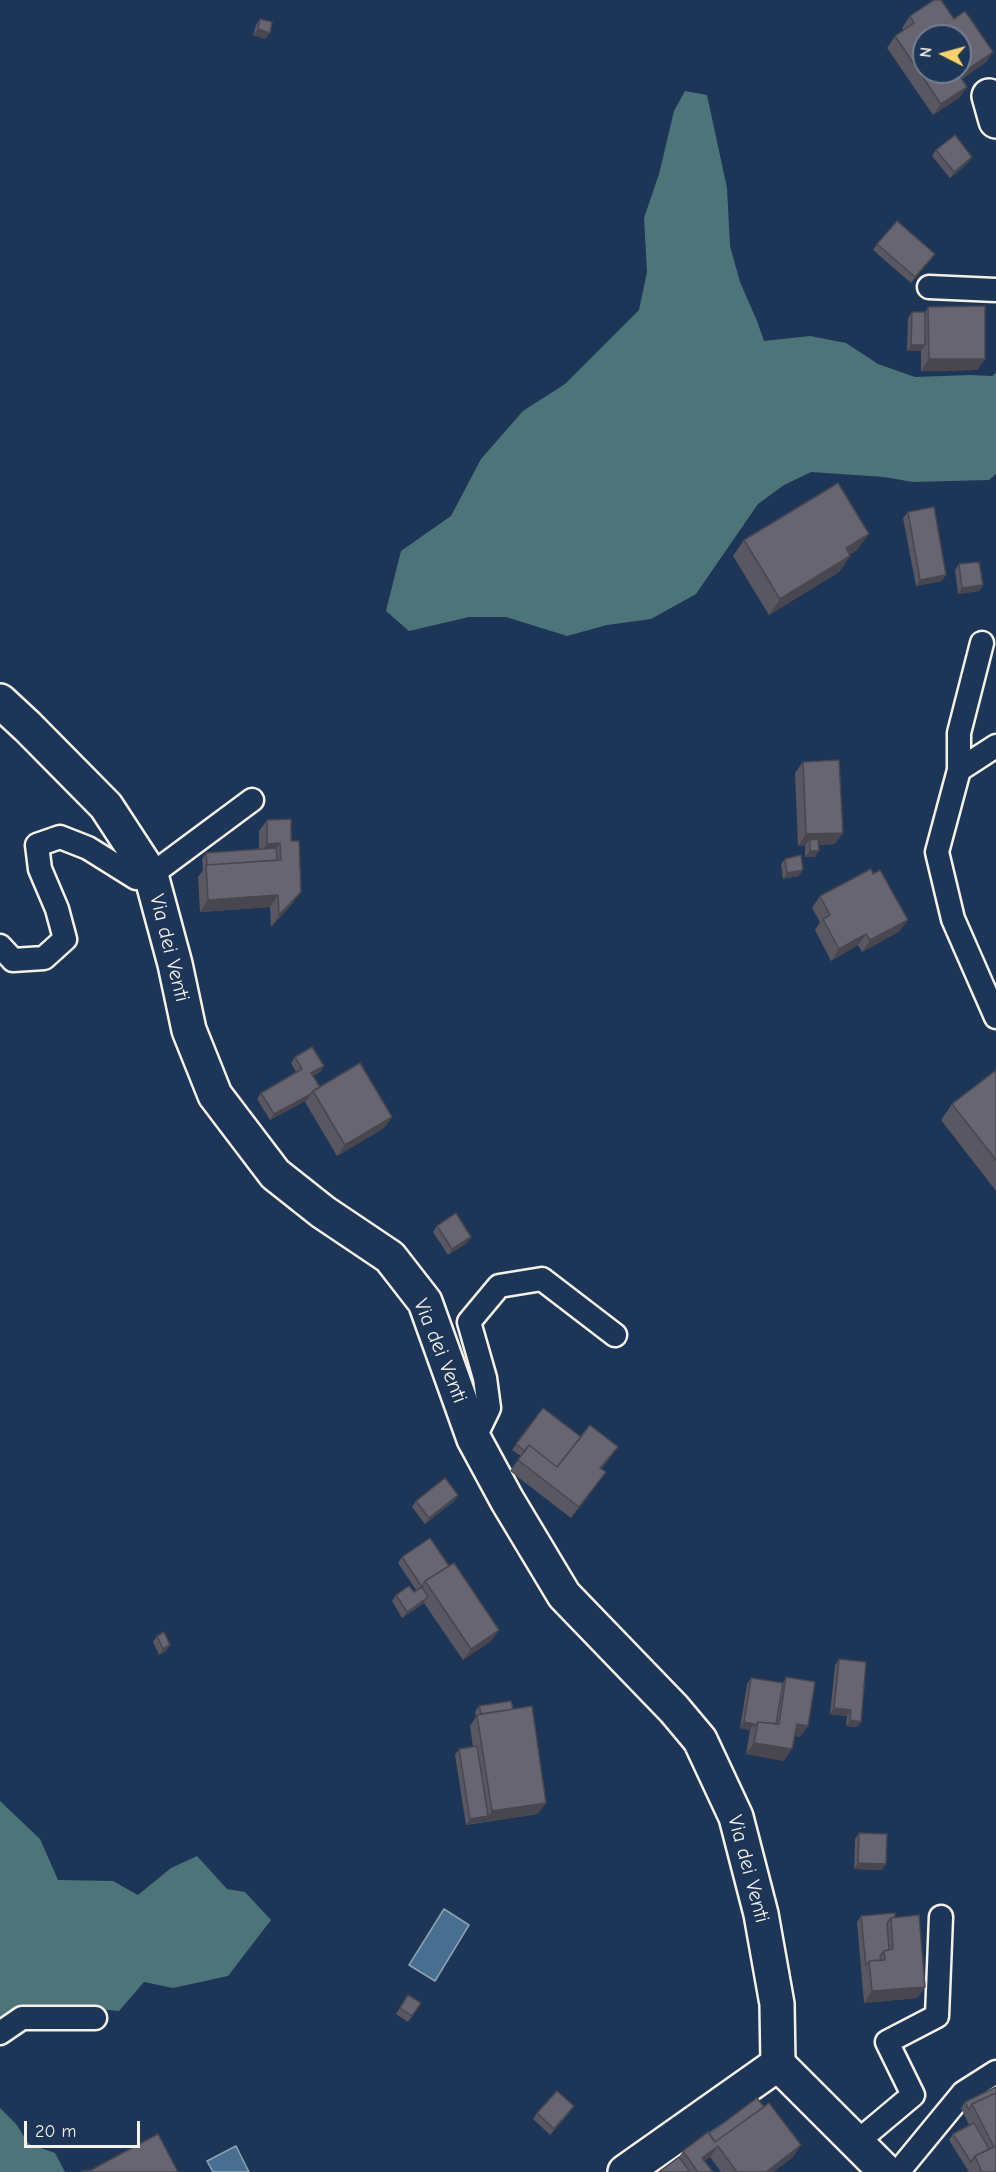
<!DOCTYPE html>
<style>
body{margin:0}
#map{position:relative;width:996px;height:2172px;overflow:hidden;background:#1d3557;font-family:"Comic Neue",sans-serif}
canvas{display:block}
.north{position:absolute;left:912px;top:24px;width:60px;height:60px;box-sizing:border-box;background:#1d3557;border:2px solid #738091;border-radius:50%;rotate:276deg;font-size:16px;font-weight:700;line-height:24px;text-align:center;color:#f4f1e8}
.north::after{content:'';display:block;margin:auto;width:21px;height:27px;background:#ffd166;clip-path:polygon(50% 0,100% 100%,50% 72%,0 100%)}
.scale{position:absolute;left:24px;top:2121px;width:116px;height:27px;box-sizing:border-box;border:3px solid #f4f1e8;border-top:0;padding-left:8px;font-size:18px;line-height:21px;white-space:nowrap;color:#f4f1e8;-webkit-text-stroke:4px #1d3557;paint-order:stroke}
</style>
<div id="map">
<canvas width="996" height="2172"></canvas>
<div class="north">N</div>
<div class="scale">20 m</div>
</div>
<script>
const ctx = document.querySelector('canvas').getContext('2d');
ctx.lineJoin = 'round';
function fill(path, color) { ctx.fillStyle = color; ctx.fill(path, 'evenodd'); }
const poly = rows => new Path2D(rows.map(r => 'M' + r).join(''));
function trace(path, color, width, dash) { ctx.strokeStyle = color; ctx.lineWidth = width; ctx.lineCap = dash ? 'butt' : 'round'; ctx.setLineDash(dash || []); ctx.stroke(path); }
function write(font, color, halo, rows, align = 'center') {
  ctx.font = font + ' "Comic Neue",sans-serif'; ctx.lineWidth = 5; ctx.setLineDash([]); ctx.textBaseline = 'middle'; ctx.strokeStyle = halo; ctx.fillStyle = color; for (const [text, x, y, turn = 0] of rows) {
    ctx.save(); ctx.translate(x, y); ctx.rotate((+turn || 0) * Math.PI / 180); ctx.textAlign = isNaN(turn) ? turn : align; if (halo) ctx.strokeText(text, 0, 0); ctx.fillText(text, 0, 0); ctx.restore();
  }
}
fill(poly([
 [685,91,707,95,727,188,730,246,740,282,757,321,764,341,810,336,846,343,878,364,915,377,970,375,992,376,996,373,996,474,989,480,913,482,884,477,811,472,784,485,758,504,696,594,651,619,607,625,567,636,506,617,469,617,409,631,386,611,401,551,451,516,481,459,523,411,565,384,639,310,647,272,644,218,659,174,674,111],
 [0,1801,40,1839,58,1880,113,1881,138,1895,171,1868,197,1856,227,1889,245,1892,271,1920,228,1976,173,1988,144,1982,119,2011,66,2006,0,2017],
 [0,2108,16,2124,29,2144,55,2153,65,2172,0,2172]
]), '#4d7579');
const water = poly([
 [444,1909,469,1925,435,1981,409,1965,444,1909],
 [236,2146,249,2172,213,2172,207,2161,236,2146]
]);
fill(water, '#486f90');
trace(water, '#8da3b3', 1.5);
const service = poly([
 [929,287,996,290],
 [996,746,959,770,937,852,953,919,996,1017],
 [959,770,959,733,982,643],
 [0,946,13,960,44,958,65,939,57,909,40,869,37,845,60,837,88,848,136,878,151,875,252,800],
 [474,1439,489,1408,485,1378,469,1322,499,1286,542,1279,615,1335],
 [0,2033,22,2018,95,2018],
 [857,2142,913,2095,887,2042,937,2016,941,1917],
 [898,2172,963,2093,996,2072]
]);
const minor = poly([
 [989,96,996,121],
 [0,701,28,727,106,806,151,875,175,964,189,1030,215,1095,275,1174,323,1212,390,1257,425,1302,474,1439,507,1500,564,1595,674,1709,700,1740,736,1817,761,1914,777,2004,778,2064]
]);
const tertiary = poly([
 [625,2172,778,2064,886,2172]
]);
trace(service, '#f4f1e8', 27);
trace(minor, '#f4f1e8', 38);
trace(tertiary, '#f4f1e8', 38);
trace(service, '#1d3557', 22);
trace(minor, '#1d3557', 33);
trace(tertiary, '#1d3557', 33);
fill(poly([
 [910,16,954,19,993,52,985,63,962,79,959,98,933,115,887,48,895,36,904,31,902,28],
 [260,19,265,39,253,35,256,25],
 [936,150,968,163,950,178,932,156],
 [877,244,935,254,911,283,873,250],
 [928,307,985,359,977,370,921,371,921,351,907,351,908,318,912,312,925,312],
 [908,512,942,581,916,586,903,518],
 [744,540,857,550,849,555,850,556,839,572,769,615,733,556],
 [959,564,983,585,979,591,958,594,955,570],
 [803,762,835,844,818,845,815,857,805,857,805,845,798,846,795,773],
 [291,819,293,903,271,927,270,907,200,912,198,877,203,870,202,859,206,853,259,849,259,831,267,820],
 [785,859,799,876,783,879,781,864],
 [820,896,900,931,862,952,858,945,831,961,815,930,820,922,812,908],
 [295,1057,324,1066,320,1072,313,1076,320,1087,392,1117,384,1128,337,1156,305,1102,307,1100,270,1120,257,1099,261,1093,296,1072,291,1063],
 [996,1070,996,1191,941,1120,952,1104],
 [437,1226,467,1243,448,1255,433,1232],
 [543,1408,581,1437,610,1458,601,1469,606,1472,571,1518,510,1471,521,1456,512,1450],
 [458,1495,454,1501,425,1524,412,1507,416,1501],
 [402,1557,449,1566,499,1630,491,1641,463,1660,424,1603,402,1618,392,1601,396,1595,414,1592,416,1590,398,1563],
 [157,1636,166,1651,159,1655,153,1642],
 [839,1659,857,1727,846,1726,847,1716,830,1714,835,1665],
 [786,1677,800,1737,795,1736,784,1761,746,1754,750,1730,740,1728,747,1684,751,1678,783,1683],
 [479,1706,538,1814,466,1825,455,1755,459,1749,473,1747,470,1726,476,1717,475,1712],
 [859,1833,882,1870,854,1869,855,1839],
 [861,1916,895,1917,925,1987,917,1998,864,2003,857,1922],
 [408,1995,421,2003,408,2022,396,2014],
 [996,2087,996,2172,969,2172,949,2140,953,2134,969,2125,961,2108,965,2102],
 [570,2112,550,2135,533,2119,537,2113],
 [709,2134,793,2157,773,2172,721,2172,710,2157,704,2161,713,2172,659,2172,679,2157,683,2151]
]), '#595762');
fill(poly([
 [258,29,270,33,265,39,253,35],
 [993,52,985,63,951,86,959,75],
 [967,87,959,98,933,115,941,104],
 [972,157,968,163,950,178,954,172],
 [935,254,931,260,911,283,915,277],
 [911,345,925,345,921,351,907,351],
 [929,359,985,359,977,370,921,371],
 [869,534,857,550,834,564,846,548],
 [850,556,839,572,769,615,780,599],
 [946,575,942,581,916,586,920,580],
 [983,585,979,591,958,594,962,588],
 [843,833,835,844,810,845,810,840,805,845,798,846,806,834],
 [280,843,272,854,259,855,267,844],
 [810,851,819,851,815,857,805,857],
 [803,870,799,876,783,879,787,873],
 [301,892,293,903,271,927,279,915],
 [278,895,270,907,200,912,208,900],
 [908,920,900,931,862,952,870,940],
 [866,934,858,945,831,961,839,949],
 [324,1066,320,1072,307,1079,311,1073],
 [311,1094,307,1100,270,1120,274,1114],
 [392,1117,384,1128,337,1156,345,1145],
 [471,1237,467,1243,448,1255,452,1249],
 [618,1447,610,1458,592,1479,600,1468],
 [606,1472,598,1483,571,1518,579,1507],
 [458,1495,454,1501,425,1524,429,1518],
 [428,1597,424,1603,402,1618,407,1612],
 [499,1630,491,1641,463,1660,471,1649],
 [170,1645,166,1651,159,1655,163,1649],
 [834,1708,851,1710,847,1716,830,1714],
 [850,1720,861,1722,857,1727,846,1726],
 [744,1722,754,1724,750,1730,740,1728],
 [797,1724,808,1726,800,1737,789,1735],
 [754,1743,792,1749,784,1761,746,1754],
 [546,1803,538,1814,484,1822,492,1811],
 [488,1816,484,1822,466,1825,470,1819],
 [858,1863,886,1864,882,1870,854,1869],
 [925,1987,917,1998,864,2003,872,1991],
 [801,2145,793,2157,773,2172,766,2172],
 [718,2146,710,2157,695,2168,702,2158]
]), '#484750');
const building = poly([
 [934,0,941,0,954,19,965,11,993,52,959,75,967,87,941,104,895,36,914,23,910,16,934,0],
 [924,36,960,36,960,72,924,72,924,36],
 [260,19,272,22,270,33,258,29,260,19],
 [955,135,972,157,954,172,936,150,955,135],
 [897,221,935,254,915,277,877,244,897,221],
 [985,306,985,359,929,359,928,307,985,306],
 [912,312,925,312,925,345,911,345,912,312],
 [838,483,869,534,846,548,850,556,780,599,744,540,838,483],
 [934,507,946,575,920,580,908,512,934,507],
 [979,562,983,585,962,588,959,564,979,562],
 [839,760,843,833,806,834,803,762,839,760],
 [291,819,291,841,299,841,301,892,279,915,278,895,208,900,206,865,281,860,280,843,267,844,267,820,291,819],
 [818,839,819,851,810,851,810,840,818,839],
 [276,848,277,860,207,865,206,853,276,848],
 [801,855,803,870,787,873,785,859,801,855],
 [871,869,873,874,880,870,908,920,870,940,866,934,839,949,823,919,830,915,820,896,871,869],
 [312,1047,324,1066,311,1073,320,1087,313,1091,311,1094,274,1114,261,1093,302,1069,295,1057,312,1047],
 [360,1063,392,1117,345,1145,313,1091,360,1063],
 [996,1070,996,1160,952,1104,996,1070],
 [456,1213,471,1237,452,1249,437,1226,456,1213],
 [543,1408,581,1437,557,1467,529,1445,525,1451,516,1444,543,1408],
 [590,1425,618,1447,600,1468,606,1472,579,1507,518,1460,529,1445,557,1467,590,1425],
 [445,1478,458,1495,429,1518,416,1501,445,1478],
 [430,1538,449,1566,425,1581,422,1587,402,1557,430,1538],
 [454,1563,499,1630,471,1649,425,1581,454,1563],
 [409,1586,414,1592,422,1587,428,1597,407,1612,396,1595,409,1586],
 [164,1632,170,1645,163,1649,157,1636,164,1632],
 [839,1659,866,1662,861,1722,850,1720,851,1710,834,1708,839,1659],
 [786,1677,815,1682,808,1726,797,1724,792,1749,754,1743,758,1722,779,1724,786,1677],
 [751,1678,783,1683,776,1724,758,1722,754,1727,754,1724,744,1722,751,1678],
 [511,1701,513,1709,481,1714,479,1706,511,1701],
 [532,1706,546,1803,492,1811,477,1715,532,1706],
 [477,1746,488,1816,470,1819,459,1749,477,1746],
 [859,1833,887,1834,886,1864,858,1863,859,1833],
 [895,1913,895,1917,891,1918,887,1923,889,1950,884,1951,880,1956,881,1960,869,1961,866,1966,861,1916,895,1913],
 [919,1915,925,1987,872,1991,869,1961,885,1960,884,1951,893,1949,891,1918,919,1915],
 [408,1995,421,2003,412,2016,400,2008,408,1995],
 [996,2087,996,2093,972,2104,969,2110,965,2102,996,2087],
 [557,2091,574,2106,554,2129,537,2113,557,2091],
 [996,2093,996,2172,982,2172,975,2156,994,2147,972,2104,996,2093],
 [757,2098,764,2107,715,2142,709,2134,757,2098],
 [769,2103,801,2145,766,2172,737,2172,718,2146,702,2158,713,2172,698,2172,683,2151,708,2132,715,2142,769,2103],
 [974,2123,989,2149,975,2156,971,2162,953,2134,974,2123],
 [158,2134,178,2172,83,2172,82,2171,91,2170,158,2134],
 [679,2157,690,2172,659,2172,679,2157]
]);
fill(building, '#676572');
trace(building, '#484750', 1.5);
write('21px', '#f4f1e8', '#1d3557', [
 ["Via dei Venti",169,948,76],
 ["Via dei Venti",440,1351,68],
 ["Via dei Venti",748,1869,75]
]);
</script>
